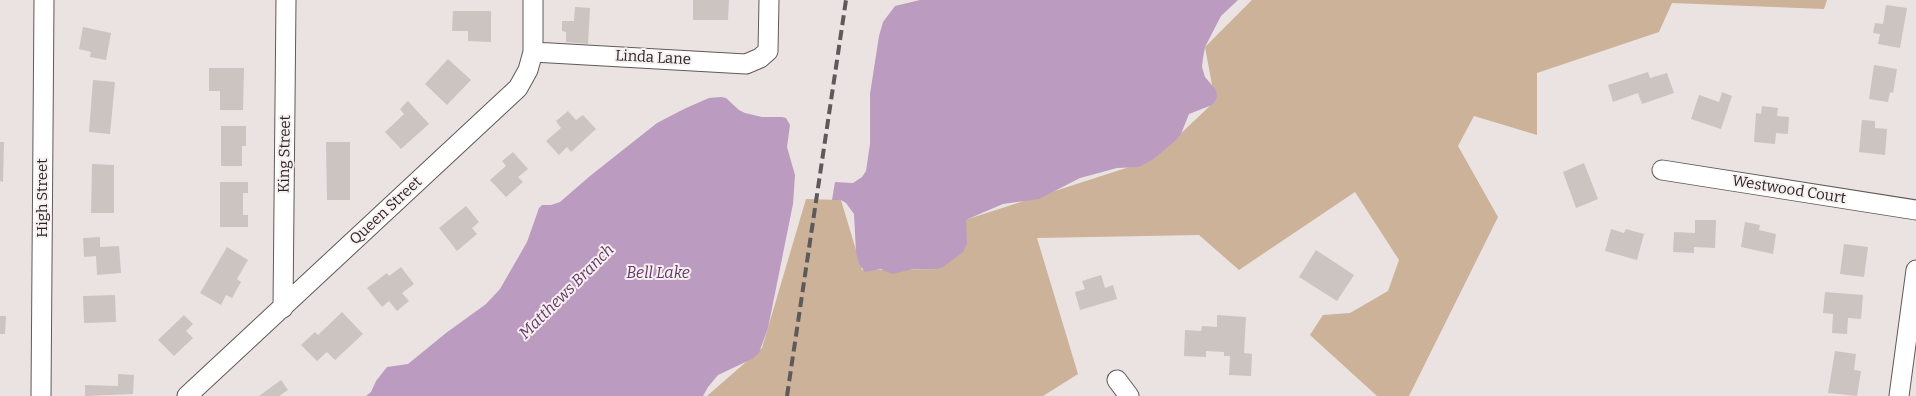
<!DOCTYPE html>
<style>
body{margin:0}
canvas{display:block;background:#ebe2e2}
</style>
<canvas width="1916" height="396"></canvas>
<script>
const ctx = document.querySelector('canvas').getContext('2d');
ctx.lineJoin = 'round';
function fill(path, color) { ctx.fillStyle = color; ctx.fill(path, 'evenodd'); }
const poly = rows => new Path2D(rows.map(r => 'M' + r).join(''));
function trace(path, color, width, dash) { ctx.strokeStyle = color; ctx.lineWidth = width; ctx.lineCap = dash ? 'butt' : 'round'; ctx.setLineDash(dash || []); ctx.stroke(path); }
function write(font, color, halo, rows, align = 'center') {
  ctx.font = font + ' Bitter,serif'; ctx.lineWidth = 4; ctx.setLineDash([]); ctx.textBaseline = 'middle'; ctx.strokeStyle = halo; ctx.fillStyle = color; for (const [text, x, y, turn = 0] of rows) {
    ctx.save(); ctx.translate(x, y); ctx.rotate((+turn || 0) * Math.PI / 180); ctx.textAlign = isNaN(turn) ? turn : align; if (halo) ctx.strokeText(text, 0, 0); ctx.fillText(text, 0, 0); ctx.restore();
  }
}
fill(poly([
 [1252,0,1827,0,1824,9,1672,3,1659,32,1537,73,1537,135,1474,116,1458,146,1498,217,1409,396,1377,396,1310,335,1323,315,1350,313,1388,291,1399,260,1355,192,1239,270,1199,235,1037,238,1078,374,1043,396,707,396,762,348,806,199,841,200,862,270,937,269,968,219,1154,159,1215,101,1205,47]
]), '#ccb299');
fill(poly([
 [920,0,1238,0,1221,16,1205,47,1203,58,1202,67,1205,77,1216,90,1217,97,1215,101,1212,105,1189,114,1181,134,1176,140,1154,159,1139,167,1117,168,1080,178,1039,199,1003,204,968,219,966,222,967,244,963,252,943,267,937,269,913,269,892,274,881,269,865,272,859,264,856,252,854,214,846,203,841,200,832,200,835,182,853,183,862,177,866,171,870,144,870,94,879,36,883,22,895,6],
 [721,97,726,98,739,110,745,113,762,117,782,117,786,118,790,125,787,147,795,175,793,204,768,328,759,353,752,359,718,375,708,387,703,396,366,396,371,392,376,381,387,367,408,364,446,333,486,304,500,289,527,242,539,208,542,205,551,205,560,202,590,176,657,123,686,108,709,98]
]), '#bb9cc0');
fill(poly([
 [693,0,729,0,728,20,693,20],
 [1886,5,1907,8,1900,48,1878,44,1880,34,1873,33,1875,23,1883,24],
 [575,7,590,8,588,44,566,42,566,32,562,31,562,21,574,21],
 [453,11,491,11,491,42,468,41,468,31,452,31],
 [83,27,111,33,106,60,90,57,91,52,79,49],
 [448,59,471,80,447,105,425,84],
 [1874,65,1897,69,1893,93,1890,92,1888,102,1869,99],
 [209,68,244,68,243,110,220,110,220,91,209,91],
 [1648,72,1650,78,1667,73,1674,93,1642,104,1638,93,1613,102,1608,85],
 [93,80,115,82,110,134,89,132],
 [1722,92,1732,96,1721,129,1691,119,1699,95,1719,102],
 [408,101,429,124,401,149,385,132,404,114,400,109],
 [1762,106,1778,108,1777,116,1789,117,1788,134,1776,133,1775,144,1754,142,1756,113,1761,114],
 [568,111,576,120,583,115,596,129,571,152,567,147,559,155,546,141,561,128,556,121],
 [1862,120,1875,121,1875,128,1887,129,1885,155,1859,152],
 [221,126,246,126,246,146,242,146,242,166,221,166],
 [0,142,4,142,3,182,0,181],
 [326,142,350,142,350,200,327,200],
 [513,152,528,169,518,177,523,182,506,197,490,180,506,166,502,161],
 [1584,163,1598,199,1576,208,1563,172],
 [92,164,114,165,114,213,91,213],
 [220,182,248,182,248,193,243,193,243,215,248,215,248,227,220,227],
 [466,206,479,222,472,228,477,234,457,251,439,228],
 [1695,220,1716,220,1715,248,1694,247,1694,253,1673,252,1674,232,1695,233],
 [1745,222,1760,225,1759,230,1776,234,1773,254,1741,247],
 [1611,229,1624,233,1626,229,1644,234,1637,260,1605,251],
 [100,237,100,247,119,246,121,273,97,275,96,256,84,257,83,238],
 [1844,244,1868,247,1864,277,1840,274],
 [227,247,248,260,237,279,241,282,232,298,226,295,221,305,200,293],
 [1316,250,1354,275,1337,301,1299,277],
 [401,267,414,284,402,293,409,301,397,311,389,301,382,307,367,288,387,273,389,276],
 [1101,275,1105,288,1113,285,1117,299,1080,310,1075,292,1085,289,1082,281],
 [1825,292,1863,295,1861,319,1848,318,1847,334,1832,333,1833,314,1823,313],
 [115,295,116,322,84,323,83,296],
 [342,312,363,334,335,360,327,352,317,361,301,345,315,332,318,335],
 [184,315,193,324,186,331,193,338,174,356,158,340],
 [1217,315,1246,317,1244,353,1252,354,1251,376,1229,375,1230,356,1224,356,1224,352,1206,351,1206,357,1184,356,1185,330,1201,331,1202,326,1217,327],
 [0,316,6,316,5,334,0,334],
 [1835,351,1856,354,1854,370,1861,371,1857,396,1828,393],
 [118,374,134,375,133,394,85,396,85,385,118,386],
 [281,380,288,390,279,396,259,396]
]), '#ccc4c1');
const minor = poly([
 [533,52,746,64,760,58,768,51,769,0],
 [1662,170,1916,210],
 [283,308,286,0],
 [1117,380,1129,396],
 [41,396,44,0],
 [187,396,518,88,528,70,533,52,533,0],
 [1899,396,1916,270]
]);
trace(minor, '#615a5a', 21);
trace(minor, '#fff', 19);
trace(poly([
 [787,396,846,0]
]), '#5f5a5a', 4, [10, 5]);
write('15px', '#2a2727', '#f8eff0', [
 ["Linda Lane",653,58,3],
 ["King Street",285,154,-89],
 ["Westwood Court",1789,190,9],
 ["High Street",43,198,-90],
 ["Queen Street",386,211,-43]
]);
write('italic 16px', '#623969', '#f8eff0', [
 ["Bell Lake",658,274],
 ["Matthews Branch",567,292,-45]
]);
</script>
